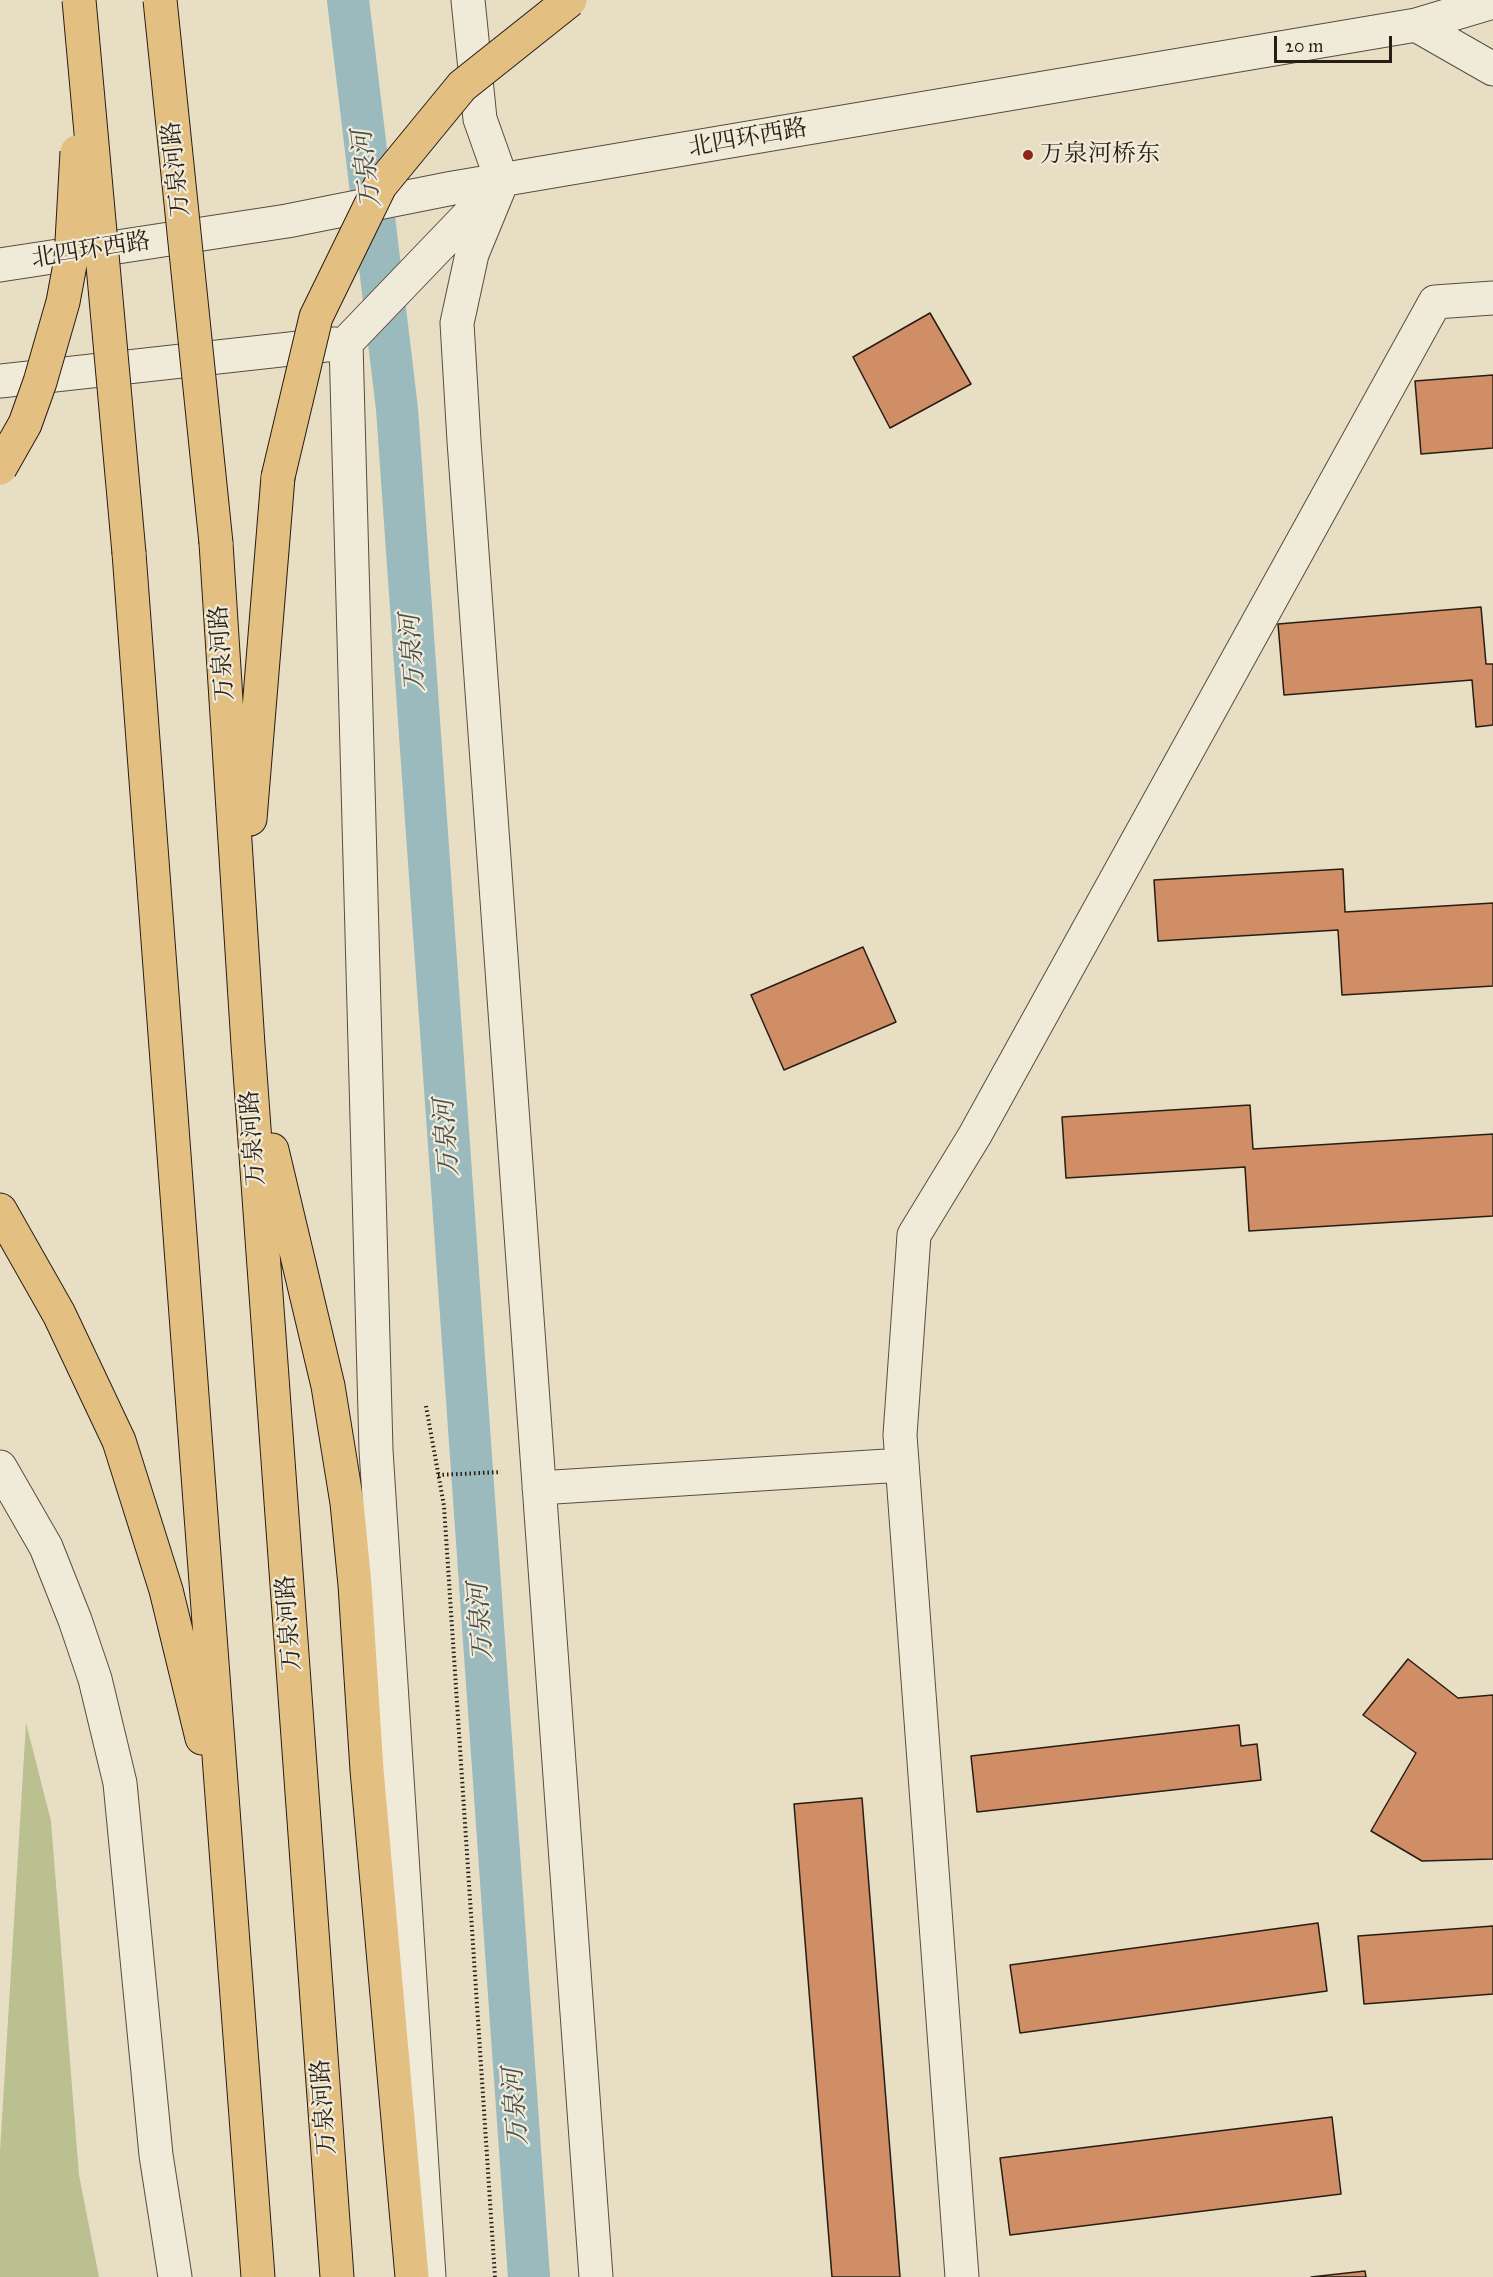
<!DOCTYPE html>
<meta charset="utf-8">
<style>
body{margin:0}
#map{position:relative;width:1493px;height:2277px;overflow:hidden;background:#e8dec4;font-family:"IM FELL Great Primer",serif}
canvas{display:block}
.scale{position:absolute;left:1274px;top:36px;width:118px;height:27px;box-sizing:border-box;border:3px solid #271d14;border-top:0;padding-left:8px;font-size:18px;line-height:21px;white-space:nowrap;color:#271d14;-webkit-text-stroke:4px #f0ead9;paint-order:stroke}
</style>
<div id="map">
<canvas width="1493" height="2277"></canvas>
<div class="scale">20 m</div>
</div>
<script>
const ctx = document.querySelector('canvas').getContext('2d');
ctx.lineJoin = 'round';
function fill(path, color) { ctx.fillStyle = color; ctx.fill(path, 'evenodd'); }
const poly = rows => new Path2D(rows.map(r => 'M' + r).join(''));
function trace(path, color, width, dash) { ctx.strokeStyle = color; ctx.lineWidth = width; ctx.lineCap = dash ? 'butt' : 'round'; ctx.setLineDash(dash || []); ctx.stroke(path); }
function write(font, color, halo, rows, align = 'center') {
  ctx.font = font + ' "IM FELL Great Primer","Noto Serif SC",serif'; ctx.lineWidth = 4.5; ctx.setLineDash([]); ctx.textBaseline = 'middle'; ctx.strokeStyle = halo; ctx.fillStyle = color; for (const [text, x, y, turn = 0] of rows) {
    ctx.save(); ctx.translate(x, y); ctx.rotate((+turn || 0) * Math.PI / 180); ctx.textAlign = isNaN(turn) ? turn : align; if (halo) ctx.strokeText(text, 0, 0); ctx.fillText(text, 0, 0); ctx.restore();
  }
}
fill(poly([
 [26,1723,51,1821,79,2175,99,2277,0,2277,0,2152]
]), '#bbc090');
trace(poly([
 [348,0,397,409,529,2277]
]), '#9ababd', 42);
const building = poly([
 [930,313,971,384,890,428,853,357,930,313],
 [1493,375,1493,448,1421,454,1415,381,1493,375],
 [1481,607,1486,664,1493,664,1493,725,1476,727,1472,680,1284,695,1278,624,1481,607],
 [1343,869,1345,912,1493,903,1493,986,1342,995,1338,930,1158,941,1154,880,1343,869],
 [863,947,896,1022,784,1070,751,995,863,947],
 [1250,1105,1253,1149,1493,1134,1493,1216,1249,1231,1245,1167,1066,1178,1062,1117,1250,1105],
 [1408,1659,1458,1698,1493,1695,1493,1859,1422,1861,1371,1831,1416,1753,1363,1715,1408,1659],
 [1239,1725,1241,1746,1257,1744,1261,1780,977,1812,971,1756,1239,1725],
 [862,1798,900,2277,832,2277,794,1804,862,1798],
 [1318,1923,1327,1991,1020,2033,1010,1965,1318,1923],
 [1493,1926,1493,1994,1364,2004,1358,1936,1493,1926],
 [1332,2117,1341,2194,1010,2235,1000,2158,1332,2117],
 [1365,2271,1366,2277,1311,2277,1365,2271]
]);
fill(building, '#d08e67');
trace(building, '#271d14', 1.5);
const minor = poly([
 [468,0,480,119,502,181,472,254,457,323,464,441,596,2277],
 [1416,25,1493,69],
 [0,265,287,221,453,188,1416,25,1493,2],
 [0,381,335,344],
 [0,1467,46,1547,75,1620,95,1679,120,1783,156,2155,175,2277],
 [539,1488,902,1465],
 [429,2277,376,1450,346,343,490,193],
 [962,2277,900,1435,914,1235,975,1135,1435,302,1493,298]
]);
const highway = poly([
 [216,543,248,1045,337,2277],
 [129,553,258,2277],
 [250,819,278,477],
 [272,1150,328,1386,347,1503,355,1585,367,1770,412,2277],
 [0,1210,59,1314,119,1441,166,1590,202,1738]
]);
trace(minor, '#574d40', 35);
trace(highway, '#271d14', 35);
trace(poly([
 [426,1406,444,1506,495,2277],
 [438,1475,501,1472]
]), '#271d14', 4, [1.5, 3]);
trace(minor, '#f0ead9', 33);
trace(highway, '#e4bf82', 33);
const highwayBridge = poly([
 [79,0,129,553],
 [160,0,216,543],
 [0,468,25,424,40,382,63,302,71,259,77,152],
 [278,477,316,317,380,186,462,86,570,0]
]);
trace(highwayBridge, '#271d14', 35, []);
trace(highwayBridge, '#e4bf82', 33);
for (const [x, y, r, color] of [
 [1028,155,6,"#8f2418"]
]) { const dot = new Path2D(); dot.arc(x, y, r, 0, 2 * Math.PI); ctx.fillStyle = color; ctx.fill(dot); trace(dot, '#f0ead9', 2); }
write('24px', '#271d14', '#f0ead9', [
 ["北四环西路",748,139,-10],
 ["万泉河路",177,169,-96],
 ["北四环西路",91,251,-9],
 ["万泉河路",223,653,-94],
 ["万泉河路",254,1138,-94],
 ["万泉河路",290,1623,-94],
 ["万泉河路",325,2107,-94]
]);
write('24px', '#271d14', '#f0ead9', [
 ["万泉河桥东",1040,155]
], 'left');
write('italic 26px', '#4a4c47', '#f0ead9', [
 ["万泉河",368,169,-97],
 ["万泉河",414,653,-94],
 ["万泉河",448,1138,-94],
 ["万泉河",482,1622,-94],
 ["万泉河",517,2107,-94]
]);
</script>
